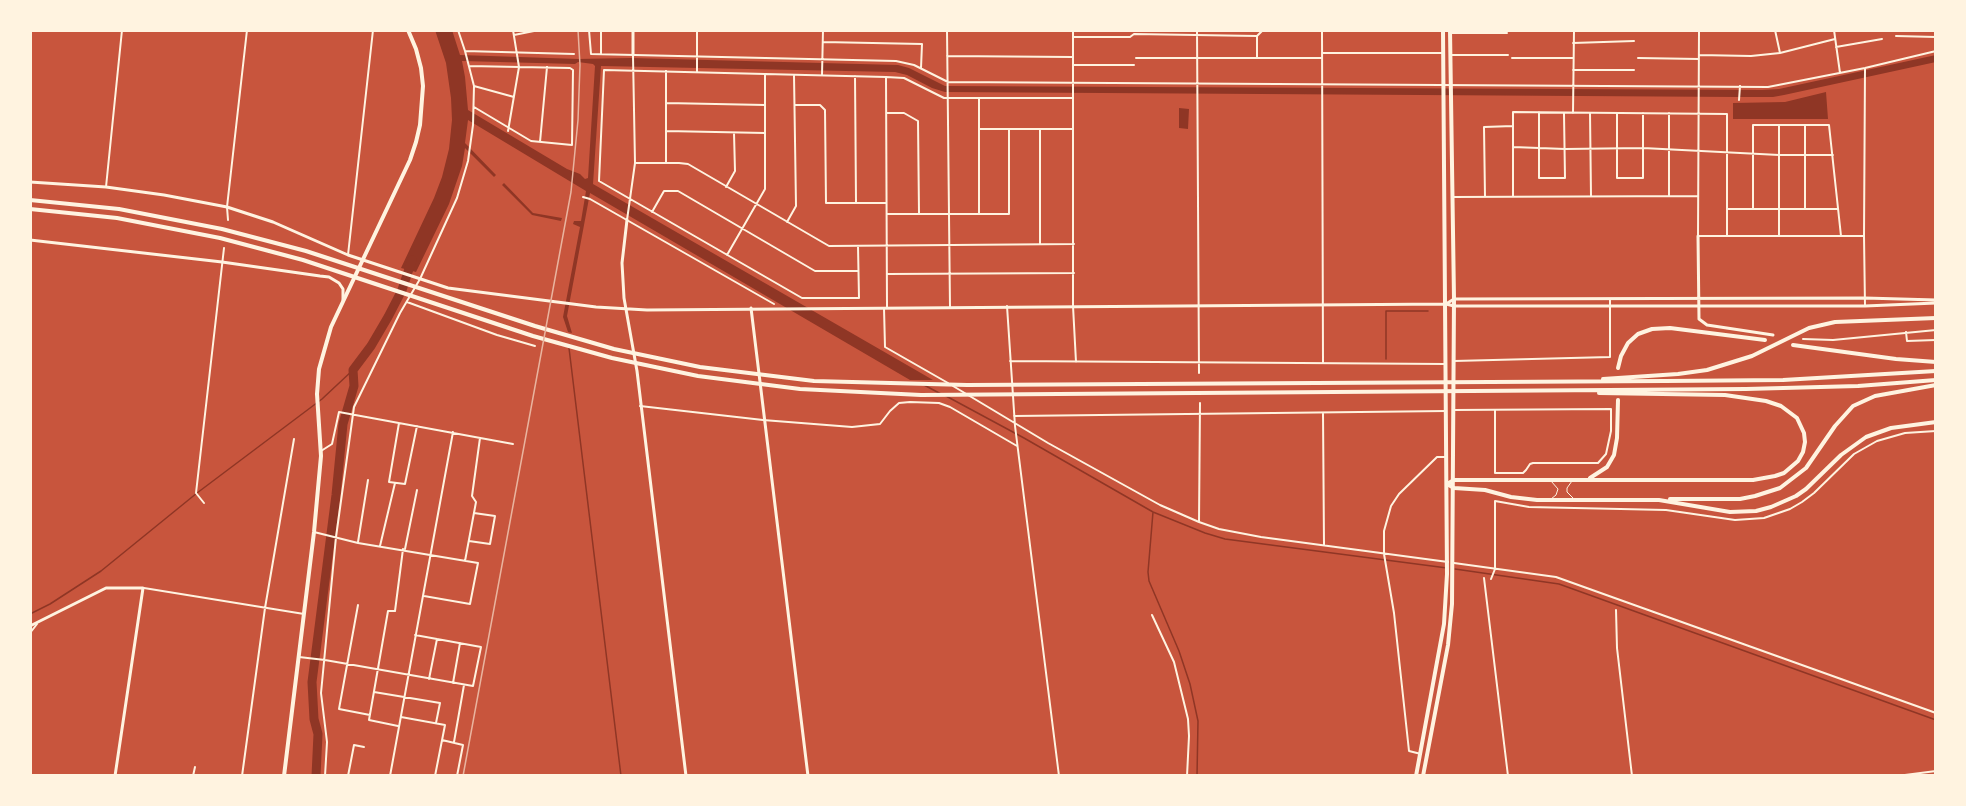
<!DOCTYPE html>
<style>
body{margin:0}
#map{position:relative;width:1966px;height:806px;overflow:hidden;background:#c8553d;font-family:"Source Sans 3",sans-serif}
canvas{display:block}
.frame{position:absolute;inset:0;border:32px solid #fff3e0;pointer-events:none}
</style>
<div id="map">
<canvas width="1966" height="806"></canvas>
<div class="frame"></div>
</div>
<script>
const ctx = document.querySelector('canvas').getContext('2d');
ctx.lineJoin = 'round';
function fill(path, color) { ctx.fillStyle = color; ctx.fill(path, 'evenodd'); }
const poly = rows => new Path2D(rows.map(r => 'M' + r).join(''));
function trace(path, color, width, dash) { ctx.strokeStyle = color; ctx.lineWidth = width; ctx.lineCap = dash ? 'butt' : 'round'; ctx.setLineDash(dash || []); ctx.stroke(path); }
fill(poly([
 [435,30,452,30,460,55,578,59,631,58,898,65,909,68,945,86,1762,90,1779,89,1936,55,1936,62,1784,95,1773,97,1738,97,945,92,932,88,907,75,895,72,601,66,593,184,933,380,910,380,590,193,567,316,572,333,568,332,563,317,580,227,573,224,574,221,581,221,586,191,468,120,465,143,496,175,494,177,465,148,462,166,449,204,416,272,401,268,434,198,442,177,449,149,452,120,451,98,446,63],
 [462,61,575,64,578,62,593,64,595,66,588,178,585,179,580,174,567,169,468,110,465,77],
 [1826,92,1828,119,1733,119,1733,103,1785,102],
 [1179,108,1189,109,1188,129,1179,128],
 [504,183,533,213,562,218,561,221,532,215,502,185]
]), '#8f3625');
trace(poly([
 [569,348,621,776],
 [1386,359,1386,311,1428,311],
 [924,385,941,394],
 [946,396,1024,438,1153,512,1205,533,1225,539,1447,568],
 [1153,512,1148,572,1149,581,1179,651,1190,684,1198,721,1197,776],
 [1455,569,1559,584,1936,720],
 [30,614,50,604,101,571,197,493,322,399,353,370]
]), '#8f3625', 1.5);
trace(poly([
 [316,776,318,734,314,719,312,682,336,495,343,424,354,386,353,370,371,346,388,317,402,290,412,260]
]), '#8f3625', 9);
trace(poly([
 [1551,481,1558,489,1556,495,1551,499],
 [1572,481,1567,488,1567,492,1573,498]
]), '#fff3e0', 1);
trace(poly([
 [589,30,591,54,896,61,914,65,948,82,1768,87,1865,68,1936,51],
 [697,30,697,72],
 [947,30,950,307],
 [1073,30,1073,306,1076,362],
 [1197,30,1199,373],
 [1281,30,1322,31],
 [1322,30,1323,363],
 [1637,30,1699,31],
 [1699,30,1698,236,1864,236],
 [1775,30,1780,53],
 [1834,30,1840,73],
 [1450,33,1507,33],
 [514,35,539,30],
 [1257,36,1257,57],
 [1896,36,1936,37],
 [1073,37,1130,37,1134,34,1257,36,1263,30],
 [823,42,922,44,921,68],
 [1573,43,1634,41],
 [1836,47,1882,39],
 [465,51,574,54],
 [1322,53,1442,53],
 [601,54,601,30],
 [1450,55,1508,55],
 [1699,55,1751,56,1780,53,1835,39],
 [947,56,1072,57],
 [1136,58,1322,58],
 [1512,58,1573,58],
 [1638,58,1699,59],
 [1073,65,1134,65],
 [469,66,570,68,573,70,572,145,531,141,474,107],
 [1865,68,1864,236,1865,306],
 [1573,70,1634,70],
 [666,71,666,162],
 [822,75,823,30],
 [855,76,856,202],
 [886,77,887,307],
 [474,86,514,97],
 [979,98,979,214],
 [1739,100,1740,86],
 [666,103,765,105],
 [795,105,820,105,825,110,826,203,886,203],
 [1539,112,1539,178,1565,178,1564,114],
 [886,113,904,113,918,121,919,213],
 [1573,113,1574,30],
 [1590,113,1591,196],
 [1617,113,1617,178,1643,178,1643,113],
 [1779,125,1779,236],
 [979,129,1073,129],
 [1040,129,1040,243],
 [508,131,519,67,513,30],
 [666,131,765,133],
 [540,142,547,67],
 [1513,147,1565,149,1643,148,1779,155,1833,155],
 [635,163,679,163,688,164,829,246,1074,244],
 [106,187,122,30],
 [726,187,735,171,734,133],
 [1513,196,1513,112,1727,114,1727,236],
 [1669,196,1669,113],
 [583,197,590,199,774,304],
 [1452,197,1698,196],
 [1485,197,1484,127,1513,126],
 [1727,209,1838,209],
 [1753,209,1753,125,1829,125,1841,236],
 [1805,209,1805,126],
 [652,212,664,191,678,191,815,271,858,271],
 [887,214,1009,214,1009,130],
 [228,220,227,207,247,30],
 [627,220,635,163,633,56],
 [787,222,796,206,794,75],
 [858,246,859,298,802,298,599,181,604,70,886,77,904,78,944,98,1072,98],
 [348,255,373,30],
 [727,255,765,189,765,74],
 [888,274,1074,273],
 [407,302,497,335,535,346],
 [1007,306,1015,426,1059,776],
 [884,308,885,347,948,383],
 [1906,332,1907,341,1936,340],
 [1803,339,1833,340,1936,330],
 [1010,361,1445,364],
 [1454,361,1610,357,1610,299],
 [953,386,1048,443,1160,505,1199,522,1219,529,1261,537,1448,562],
 [640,406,763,420,852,427,880,424,890,411,899,403,910,402,939,403,950,407,1017,446],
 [1454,410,1611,409,1611,431,1606,454,1598,463,1533,463,1530,464,1526,470,1523,473,1495,473,1495,410],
 [1323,413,1324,545],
 [1014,416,1446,411],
 [399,423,389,482,405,484,417,426],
 [321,451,332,444,339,412,513,444],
 [204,503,196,493,224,248],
 [1199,522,1200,403],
 [314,532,358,543,478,563,470,604,424,596],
 [469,541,490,544,495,516,474,513],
 [358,542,368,480],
 [380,546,395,483],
 [405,549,417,490],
 [465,561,476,502,472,496,480,438],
 [1454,563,1556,577,1936,713],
 [1484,578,1508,776],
 [1491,579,1495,569,1495,501,1529,507,1666,510,1735,520,1764,518,1790,509,1802,502,1814,493,1854,454,1877,441,1905,433,1936,431],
 [144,588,304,614],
 [358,605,339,709,370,715],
 [1616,610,1617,648,1632,776],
 [1152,615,1174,662,1188,719,1189,736,1187,776],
 [30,633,37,624],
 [299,657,325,660,473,686,481,647,415,635],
 [429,679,437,639],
 [453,683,460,643],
 [374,692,440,703,436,723],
 [401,717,445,725,435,776],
 [398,726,369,720,388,611,395,611,403,549],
 [442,740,463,745,457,776],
 [454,742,464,685],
 [1421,754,1409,751,1394,613,1384,554,1384,531,1391,506,1399,494,1437,457,1446,457],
 [193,776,195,767],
 [242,776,265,608,294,439],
 [325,776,327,742,321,693,336,537,354,407,400,313,420,279,457,198,468,161,473,125,474,86,465,51,458,30],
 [348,776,354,745,364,747],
 [390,776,453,432],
 [1897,776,1936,771]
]), '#fff3e0', 2);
trace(poly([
 [633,30,633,55],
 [30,182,106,187,164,195,227,207,273,222,348,255,448,288,596,307,647,310,1446,304,1454,306,1865,306,1936,303],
 [627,220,622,263,624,298,637,371,686,776],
 [1698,236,1699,319,1707,325,1773,335],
 [30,240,222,262,320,276,329,277,339,283,343,289,343,300],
 [1446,304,1454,299,1865,298,1936,300],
 [751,308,808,776],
 [30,626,106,588,143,588,115,776]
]), '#fff3e0', 3);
trace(poly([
 [284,776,314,532,321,456,317,394,319,369,331,327,410,160,416,142,420,125,423,86,421,68,416,49,408,30],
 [1416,776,1444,624,1447,574,1443,30],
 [1423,776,1448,645,1452,604,1454,299,1450,30]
]), '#fff3e0', 4);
trace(poly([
 [30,200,119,209,222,229,306,251,535,326,614,349,700,367,814,381,967,385,1665,381,1783,380,1936,371],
 [30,209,117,218,220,238,303,260,533,336,612,358,698,376,800,389,921,395,1746,389,1858,386,1936,380],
 [1793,345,1896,359,1936,362],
 [1618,368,1621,356,1628,343,1638,334,1652,329,1670,328,1765,340],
 [1603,379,1678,374,1707,370,1752,356,1809,328,1835,322,1936,318],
 [1599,393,1725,395,1766,401,1781,406,1797,418,1804,433,1805,442,1803,452,1798,461,1784,473,1775,476,1753,480,1454,480,1447,484,1454,488,1485,490,1511,497,1537,500,1659,500,1730,512,1756,511,1771,507,1796,496,1806,489,1841,455,1866,437,1891,428,1936,422],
 [1590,478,1607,467,1614,455,1617,438,1618,400],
 [1670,499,1740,499,1755,496,1780,488,1806,468,1835,426,1853,406,1875,396,1936,385]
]), '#fff3e0', 4);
trace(poly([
 [463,776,571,192,578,120,580,65,578,30]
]), '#e9b49f', 1.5);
</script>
